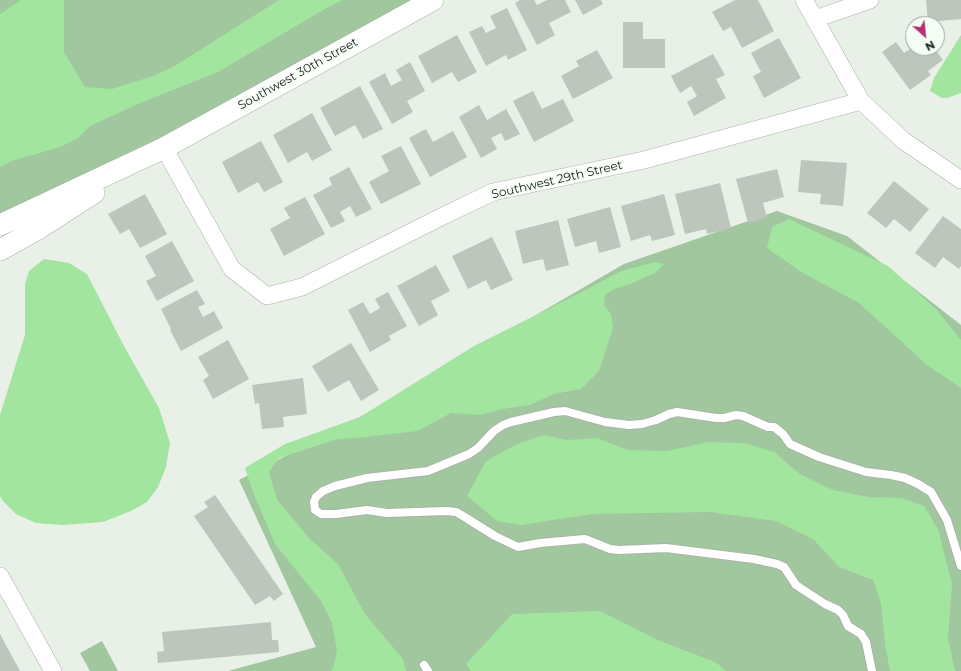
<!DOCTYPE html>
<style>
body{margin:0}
#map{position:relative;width:961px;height:671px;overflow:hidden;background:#e8f0e7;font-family:Montserrat,sans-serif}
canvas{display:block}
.north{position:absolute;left:905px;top:16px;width:40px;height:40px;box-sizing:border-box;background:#f5fef5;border:1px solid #a0a6a0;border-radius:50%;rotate:153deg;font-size:11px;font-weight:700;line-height:16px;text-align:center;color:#202320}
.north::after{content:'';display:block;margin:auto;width:14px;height:18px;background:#b42f74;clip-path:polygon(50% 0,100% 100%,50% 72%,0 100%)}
</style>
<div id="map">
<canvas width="961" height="671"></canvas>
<div class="north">N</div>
</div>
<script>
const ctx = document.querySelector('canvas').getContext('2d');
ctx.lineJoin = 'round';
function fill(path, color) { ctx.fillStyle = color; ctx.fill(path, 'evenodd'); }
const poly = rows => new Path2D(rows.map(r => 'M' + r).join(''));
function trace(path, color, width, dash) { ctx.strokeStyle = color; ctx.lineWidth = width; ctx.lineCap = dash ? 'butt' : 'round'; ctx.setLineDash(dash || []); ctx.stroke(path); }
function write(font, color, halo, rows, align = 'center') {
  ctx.font = font + ' Montserrat,sans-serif'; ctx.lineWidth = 3.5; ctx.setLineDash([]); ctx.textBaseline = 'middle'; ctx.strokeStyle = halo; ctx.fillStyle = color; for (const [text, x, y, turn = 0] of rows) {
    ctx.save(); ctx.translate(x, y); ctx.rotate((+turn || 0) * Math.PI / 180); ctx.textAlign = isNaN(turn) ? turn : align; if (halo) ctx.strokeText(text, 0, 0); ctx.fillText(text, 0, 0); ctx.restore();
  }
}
fill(poly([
 [0,0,415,0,115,162,0,217],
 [777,211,847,236,961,325,961,671,228,671,316,647,239,480,355,420,624,264],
 [102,641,118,671,90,671,80,653]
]), '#a0c79d');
fill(poly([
 [21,0,64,0,64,52,85,87,112,89,153,76,173,67,279,0,343,0,325,9,218,72,140,103,90,126,77,139,60,147,12,161,0,167,0,14],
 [961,35,961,93,947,98,942,98,930,91,934,78],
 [789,219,888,266,937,310,961,340,961,388,927,365,859,303,801,272,767,248,772,227],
 [44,259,69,263,87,274,125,348,159,408,170,443,166,467,158,487,147,502,131,511,103,522,63,525,36,523,16,514,3,501,0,496,0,415,25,335,25,284,29,271],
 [655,262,664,264,655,273,630,284,614,289,605,295,604,305,611,314,613,328,599,371,581,389,554,394,530,405,503,409,479,415,451,413,418,431,357,438,338,439,279,458,269,472,277,500,310,539,338,564,365,614,403,659,406,671,331,671,333,668,337,651,332,623,321,601,275,544,253,492,245,468,285,444,360,417,474,346,572,297,621,271],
 [544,435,567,440,597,438,628,450,667,451,708,442,744,443,774,452,800,474,833,490,869,497,901,498,924,506,938,529,952,584,948,638,955,671,890,671,885,644,881,603,873,580,839,567,813,539,776,521,710,512,592,514,521,525,497,521,467,496,486,461,517,444],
 [600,611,658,640,717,663,726,671,471,671,466,664,512,614]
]), '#a1e59e');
fill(poly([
 [520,0,534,0,537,5,547,0,565,0,571,12,549,23,555,35,537,45,515,3],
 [575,0,601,0,603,4,583,15],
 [735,0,758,0,774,31,742,48,731,27,723,31,712,12],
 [926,0,961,0,961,19,928,22],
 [507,8,527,50,508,60,506,55,486,66,469,32,482,26,486,33,496,28,490,16],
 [623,22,643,22,643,39,665,39,665,68,623,68],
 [913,32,913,44,907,36],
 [457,35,477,72,458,82,452,72,432,83,418,56],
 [779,38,801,78,764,98,753,76,761,72,751,53],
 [896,42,904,53,913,47,934,48,943,60,928,71,931,75,910,90,882,52],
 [597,50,613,78,573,99,561,76,579,66,576,61],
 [713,54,725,75,716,79,726,98,694,116,687,102,697,96,691,86,680,93,671,76],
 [410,62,425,91,407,101,413,112,392,124,369,82,385,73,391,86,402,80,396,70],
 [360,86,383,129,363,139,355,125,335,136,320,108],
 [533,91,542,109,563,99,574,121,534,142,513,101],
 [479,105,487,120,506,109,520,134,505,141,501,133,491,138,497,149,481,158,459,117],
 [312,113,332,150,312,161,307,152,288,163,273,135],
 [426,129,433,142,453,131,467,157,430,177,409,138],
 [261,141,283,182,264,192,258,182,238,193,222,162],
 [401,146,421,184,381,204,369,182,389,171,381,156],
 [801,160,847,163,843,206,820,204,821,194,798,192],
 [349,167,372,209,356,217,350,206,340,212,345,221,331,228,313,195,332,185,329,178],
 [777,169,784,197,763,203,767,218,748,223,736,179],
 [894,181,929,209,910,232,894,219,886,228,867,213],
 [720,183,731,228,707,234,706,229,685,234,675,194],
 [145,194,167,234,140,248,129,229,120,234,108,214],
 [664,194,675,235,652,241,650,235,631,241,621,206],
 [305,197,325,234,284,256,270,229,290,218,284,208],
 [610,207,621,247,599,253,596,241,575,247,567,219],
 [943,216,961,229,961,266,959,269,943,257,935,268,915,253],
 [558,220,569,265,546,271,543,259,523,264,515,231],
 [492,237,513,280,491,290,486,280,468,289,452,256],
 [172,241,194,281,157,301,146,281,156,276,145,256],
 [436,265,450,291,431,301,438,315,419,326,397,286],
 [197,290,205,304,198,307,203,317,214,311,223,328,181,351,170,330,171,329,161,309],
 [388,292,407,326,389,336,391,340,370,352,348,310,363,302,370,314,380,308,375,299],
 [228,340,249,379,213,399,203,380,209,376,198,357],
 [351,343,379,390,361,401,349,380,328,392,312,366],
 [303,378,307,414,283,417,284,427,262,429,259,403,255,404,252,385],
 [215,495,283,594,274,601,270,596,255,605,194,516,208,507,204,502],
 [271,622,272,640,278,640,279,652,158,663,157,652,164,651,162,632],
 [0,634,20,671,0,671]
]), '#bdc5bd');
const service = poly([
 [424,665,428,671],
 [872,671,866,642,861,634,848,626,843,615,838,610,825,604,796,585,784,567,777,564,754,559,666,548,619,550,610,549,585,539,540,543,518,547,495,536,463,516,456,512,446,511,387,513,367,510,336,514,321,514,315,510,314,502,316,497,323,491,335,486,367,478,428,471,469,454,478,448,494,431,503,425,511,422,554,412,565,411,605,422,629,425,642,424,656,420,669,414,677,412,716,418,724,418,736,415,743,416,768,427,774,427,783,434,790,444,819,457,866,472,891,475,905,478,918,484,931,492,947,520,961,566]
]);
const minor = poly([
 [804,0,861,101,904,141,961,180],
 [815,19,870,0],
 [164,148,232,269,267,296,302,287,443,216,493,192,644,160,861,101],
 [0,576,53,671]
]);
const tertiary = poly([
 [0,225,164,148,433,0],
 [0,250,38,229,94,193]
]);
trace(service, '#abb3aa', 10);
trace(minor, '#abb3aa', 18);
trace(tertiary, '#abb3aa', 22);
trace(service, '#fff', 8);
trace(minor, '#fff', 17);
trace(tertiary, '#fff', 21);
write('12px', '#202320', '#f5fef5', [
 ["Southwest 30th Street",298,74,-29],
 ["Southwest 29th Street",557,180,-13]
]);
</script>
